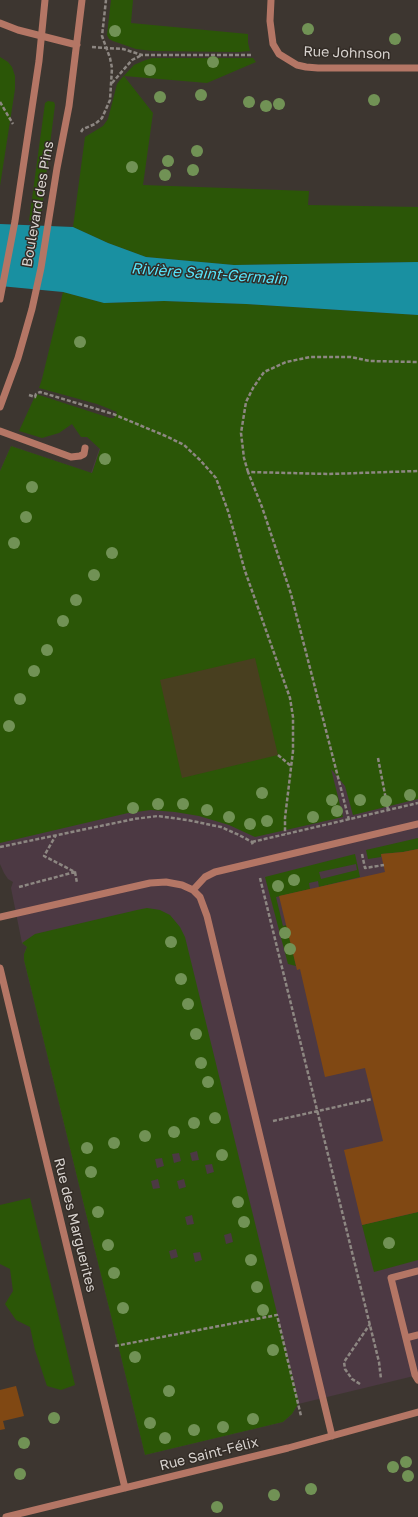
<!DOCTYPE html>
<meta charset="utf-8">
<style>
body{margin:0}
canvas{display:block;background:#3d3630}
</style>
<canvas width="418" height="1517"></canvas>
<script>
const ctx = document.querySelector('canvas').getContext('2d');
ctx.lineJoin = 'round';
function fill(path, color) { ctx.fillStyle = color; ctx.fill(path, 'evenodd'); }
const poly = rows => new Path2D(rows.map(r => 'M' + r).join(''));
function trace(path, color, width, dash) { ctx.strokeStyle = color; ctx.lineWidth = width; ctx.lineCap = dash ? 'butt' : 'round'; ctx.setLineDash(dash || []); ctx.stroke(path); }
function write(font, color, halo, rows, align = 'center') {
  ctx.font = font + ' "Golos Text",sans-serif'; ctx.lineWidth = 3; ctx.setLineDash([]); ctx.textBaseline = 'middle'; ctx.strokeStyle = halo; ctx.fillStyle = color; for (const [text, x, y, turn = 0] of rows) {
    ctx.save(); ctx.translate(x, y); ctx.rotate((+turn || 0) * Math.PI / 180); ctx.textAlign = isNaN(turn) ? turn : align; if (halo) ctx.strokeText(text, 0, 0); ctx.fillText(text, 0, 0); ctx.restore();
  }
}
fill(poly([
 [126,388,418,486,418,1375,298,1404,292,1414,283,1422,145,1455,24,960,24,954,27,947,22,943,11,888,13,882,8,879,4,873,0,864,0,471,11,446,91,473,110,418,115,418]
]), '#4c3943');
fill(poly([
 [111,0,133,0,131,23,248,34,248,43,250,51,238,52,153,51,136,49,113,41,109,39,107,35],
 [0,57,8,62,12,67,15,76,15,89,0,186],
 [152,58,253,58,256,62,207,83,124,76,153,113,143,185,309,191,308,205,418,207,418,262,234,265,146,257,108,243,73,227,85,137,103,126,108,119,117,84,120,80,134,65,143,61],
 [48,101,54,102,55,105,40,223,29,221,45,103],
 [63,292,104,303,164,301,246,304,418,315,418,799,353,815,345,786,331,769,343,817,255,837,229,825,199,816,175,812,151,810,128,813,0,843,0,471,11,446,92,473,100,449,87,437,81,437,72,424,59,433,42,438,19,431,36,394,110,418,114,418,117,412,97,404,39,388,42,379],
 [418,838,418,849,403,852,381,854,381,857,368,859,366,850],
 [355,854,360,877,319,887,318,881,309,883,310,889,276,897,283,926,287,925,296,966,288,964,265,877],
 [356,864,357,870,321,879,319,872],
 [147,908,160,910,170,915,180,927,185,937,298,1399,298,1404,292,1414,283,1422,145,1455,24,960,24,954,27,947,22,943,35,934,137,910],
 [197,1151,199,1160,192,1161,190,1153],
 [179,1153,181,1161,174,1163,172,1154],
 [162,1158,164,1166,157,1168,155,1159],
 [212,1164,214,1172,207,1174,205,1165],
 [158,1179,160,1188,153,1189,151,1181],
 [184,1179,186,1187,179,1189,177,1181],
 [192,1215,194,1224,187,1225,185,1217],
 [231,1233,233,1242,226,1244,224,1235],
 [176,1249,178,1257,171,1259,169,1251],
 [200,1252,202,1260,195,1262,193,1253],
 [30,1198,75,1385,61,1390,47,1386,35,1350,30,1327,16,1320,5,1304,13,1291,10,1269,0,1264,0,1205],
 [418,1212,418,1260,374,1272,362,1225]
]), '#2b5607');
fill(poly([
 [255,658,278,755,182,778,160,680]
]), '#483f1f');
fill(poly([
 [0,224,73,227,108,243,146,257,234,265,418,262,418,315,246,304,164,301,104,303,63,292,0,286]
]), '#1990a1');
fill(poly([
 [418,849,418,1212,362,1225,344,1150,383,1141,365,1068,325,1077,300,969,297,970,279,896,385,872,381,854,403,852],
 [16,1386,24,1416,3,1421,5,1429,0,1430,0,1390]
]), '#804813');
trace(poly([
 [92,47,123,49,142,55,251,55],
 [112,83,132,60,142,55],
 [0,102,13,124],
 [81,132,83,129,95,124,102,118,110,100,112,68,110,58,102,36,106,0],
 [29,395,35,397,36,394,40,392,113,414,168,437,184,445,200,460,216,478,228,511,245,571,290,698,293,717,293,751,285,818,285,834],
 [248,472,244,458,241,433,246,402,253,388,264,372,286,362,310,357,351,357,370,361,418,362],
 [278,755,291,766],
 [378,758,388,810],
 [349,820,291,594,262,507,248,472,329,474,418,471],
 [252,842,418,803],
 [0,847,134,819,158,816,187,820,221,827,239,835,252,842,253,846],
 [362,854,365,868,384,865],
 [75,872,77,883],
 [260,878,379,1362,381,1379],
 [19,887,75,872,44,856,56,835],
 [273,1121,372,1099],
 [115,1346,277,1315,301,1416],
 [360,1384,352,1379,345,1369,344,1362,370,1324]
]), '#8d8782', 2.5, [4, 2]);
trace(poly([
 [271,0,270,21,273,44,279,54,297,65,306,67,318,68,418,68],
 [0,23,18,30,77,45],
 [0,299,15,221,39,61,45,0],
 [0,407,18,358,32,309,41,268,57,168,69,106,82,0],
 [0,431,71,457,80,456,84,454,85,448],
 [193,890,205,877,215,872,418,824],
 [0,917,150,883,166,882,182,885,193,890,200,897,207,916,332,1436],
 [0,968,125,1488],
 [418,1271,391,1278,415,1375,418,1380],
 [406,1338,418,1335],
 [6,1517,288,1448,418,1412]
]), '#b47665', 7);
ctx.fillStyle = '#719255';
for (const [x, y] of [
 [308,29],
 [115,31],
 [395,39],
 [213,62],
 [150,70],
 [201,95],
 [160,97],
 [374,100],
 [249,102],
 [279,104],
 [266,106],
 [197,151],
 [168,161],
 [132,167],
 [193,170],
 [165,175],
 [80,342],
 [105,459],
 [32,487],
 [26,517],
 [14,543],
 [112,553],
 [94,575],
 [76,600],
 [63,621],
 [47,650],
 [34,671],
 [20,699],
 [9,726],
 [262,793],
 [410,795],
 [332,800],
 [360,800],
 [386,801],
 [158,804],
 [183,804],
 [133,808],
 [207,810],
 [337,811],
 [229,817],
 [313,817],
 [267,821],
 [250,824],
 [294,880],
 [278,886],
 [285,933],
 [171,942],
 [290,949],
 [181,979],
 [188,1004],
 [196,1034],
 [201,1063],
 [208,1082],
 [215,1118],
 [194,1123],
 [174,1132],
 [145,1136],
 [114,1143],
 [87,1148],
 [222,1155],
 [91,1172],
 [238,1202],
 [98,1212],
 [244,1222],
 [389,1243],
 [108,1245],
 [251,1260],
 [114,1273],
 [257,1287],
 [123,1308],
 [263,1310],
 [273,1350],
 [135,1357],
 [169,1391],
 [54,1418],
 [253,1419],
 [150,1423],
 [223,1427],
 [194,1430],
 [165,1438],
 [24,1443],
 [406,1462],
 [393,1467],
 [20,1474],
 [408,1476],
 [311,1489],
 [274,1495],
 [217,1507]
]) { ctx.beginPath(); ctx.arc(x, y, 6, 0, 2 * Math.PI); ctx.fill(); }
write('14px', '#d7d2ce', '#332c26', [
 ["Rue Johnson",347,53,2],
 ["Boulevard des Pins",38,204,-80],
 ["Rue des Marguerites",75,1225,76],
 ["Rue Saint-Félix",209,1454,-14]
]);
write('italic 15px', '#57e4fb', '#332c26', [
 ["Rivière Saint-Germain",209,274,4]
]);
</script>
